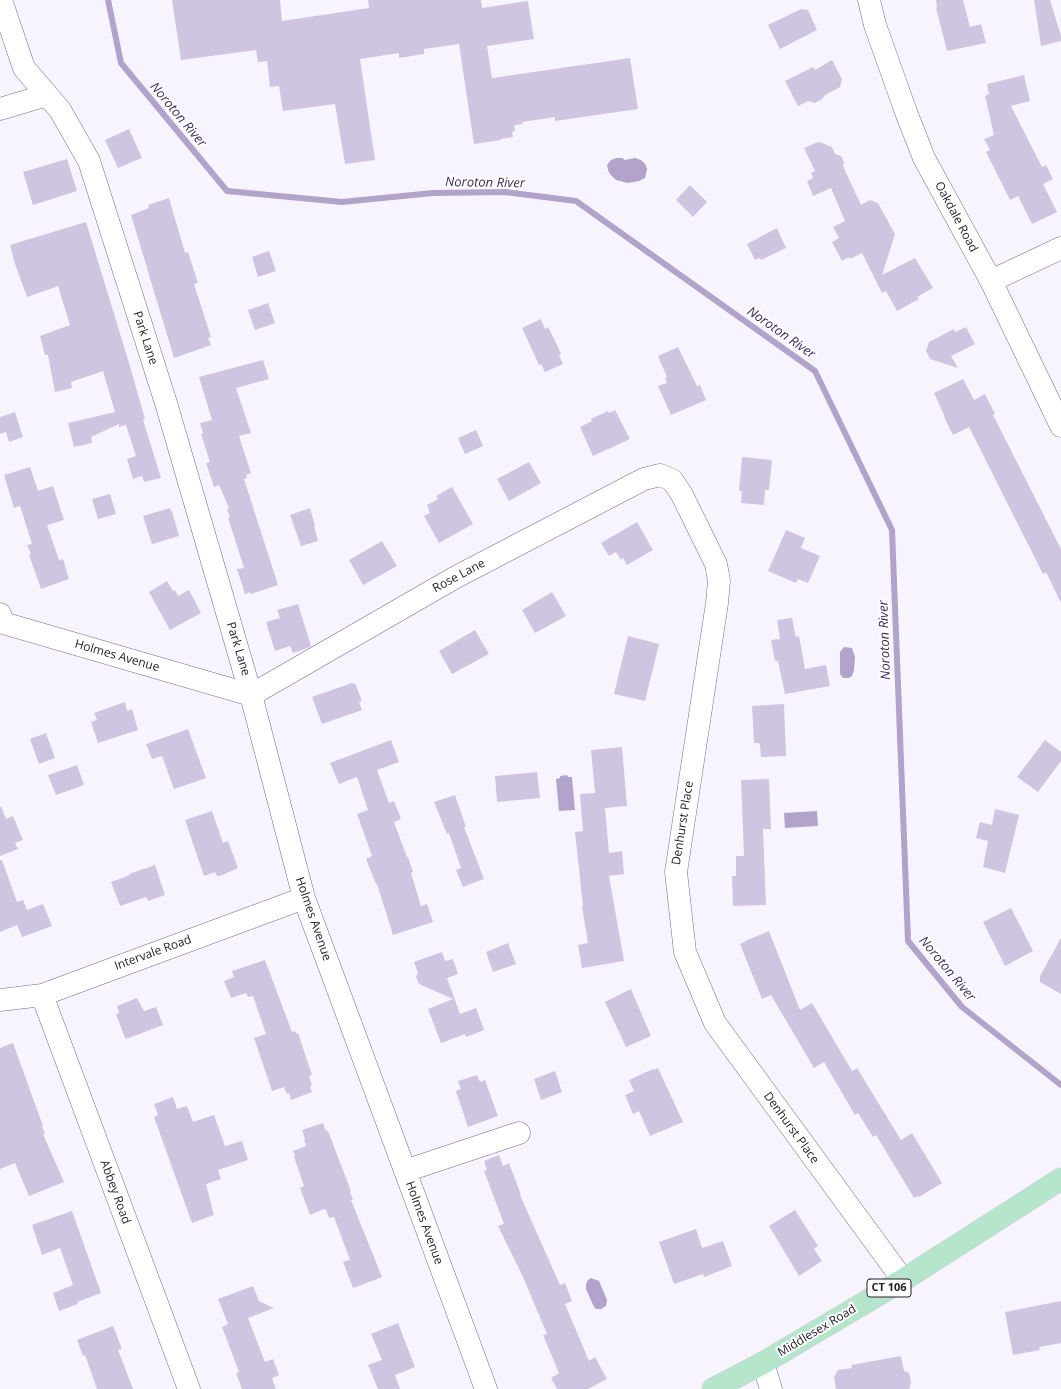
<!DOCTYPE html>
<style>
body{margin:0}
canvas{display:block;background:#f8f4ff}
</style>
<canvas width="1061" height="1389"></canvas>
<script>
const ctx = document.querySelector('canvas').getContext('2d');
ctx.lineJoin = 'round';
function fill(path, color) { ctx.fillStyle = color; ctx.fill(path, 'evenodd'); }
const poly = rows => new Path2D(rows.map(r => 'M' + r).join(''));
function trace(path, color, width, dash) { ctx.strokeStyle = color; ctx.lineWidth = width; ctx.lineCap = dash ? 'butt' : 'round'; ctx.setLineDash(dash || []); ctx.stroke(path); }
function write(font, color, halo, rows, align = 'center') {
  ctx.font = font + ' "Open Sans",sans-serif'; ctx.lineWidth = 4; ctx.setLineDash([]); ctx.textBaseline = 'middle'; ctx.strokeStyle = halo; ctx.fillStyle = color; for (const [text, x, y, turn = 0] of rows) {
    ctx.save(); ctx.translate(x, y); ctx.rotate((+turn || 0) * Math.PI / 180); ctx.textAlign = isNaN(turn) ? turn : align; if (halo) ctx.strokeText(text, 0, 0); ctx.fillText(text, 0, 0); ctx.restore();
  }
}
fill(poly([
 [616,158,622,158,625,160,635,158,641,160,645,164,647,169,645,178,639,181,628,183,616,180,610,174,608,170,607,165,611,160],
 [844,647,852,648,855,657,854,670,852,676,849,678,843,678,840,674,840,652],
 [567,775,568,777,572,777,575,810,559,811,556,779,560,778,560,776],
 [817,811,818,826,785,828,784,813],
 [591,1278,599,1281,607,1300,606,1306,601,1309,596,1309,594,1307,586,1289,586,1284,588,1280]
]), '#b2a3ca');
trace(poly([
 [108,0,121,63,227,191,342,202,433,193,505,192,576,201,815,371,892,530,908,941,962,1007,1061,1085]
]), '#b2a3ca', 6);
fill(poly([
 [172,0,280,0,282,21,369,8,368,0,481,0,482,8,527,1,528,2,534,39,487,46,492,78,630,58,638,109,555,121,555,117,522,122,523,124,514,125,515,131,512,132,513,137,501,139,501,140,474,144,459,44,424,49,424,54,399,58,399,53,360,59,375,160,345,164,335,104,283,111,279,86,270,87,267,61,258,62,256,50,181,60],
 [936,0,963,0,970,27,981,24,986,43,947,51,936,8,937,7],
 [1034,0,1050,0,1061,36,1061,41,1041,46],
 [801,9,808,10,817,30,780,49,768,25],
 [832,60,842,79,840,87,825,95,822,99,815,103,808,101,798,106,785,81,813,67,815,70],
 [1024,75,1030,101,1011,106,1042,167,1046,165,1053,179,1043,184,1057,212,1032,224,1018,196,1010,200,986,152,990,150,984,139,994,135,985,96,989,94,987,84],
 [129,129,142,158,118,168,105,140],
 [818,142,818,143,820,142,832,147,835,154,841,156,844,162,843,166,861,205,870,200,878,203,895,234,882,275,915,258,933,288,917,297,919,299,897,311,886,291,882,293,862,253,850,259,849,257,842,261,832,242,839,238,833,227,845,221,831,188,813,196,807,181,813,178,811,173,815,171,804,148],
 [67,159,77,191,33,205,23,172],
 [690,185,707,202,693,217,676,200],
 [169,198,185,253,188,252,198,283,194,284,211,337,208,338,211,345,174,358,131,215,149,208,148,205],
 [86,222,129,363,145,419,143,420,161,478,144,482,142,476,133,479,127,459,136,456,126,425,119,427,119,424,91,437,92,443,74,447,68,423,115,412,103,371,71,382,72,388,55,392,48,355,45,355,40,336,70,325,58,286,27,297,15,264,10,245],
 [777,228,786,248,761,260,760,258,755,260,747,244],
 [269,251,276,271,258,277,252,257],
 [268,303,275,323,255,330,248,310],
 [541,319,545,329,548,327,557,345,561,354,559,355,563,364,545,372,541,364,539,365,522,328],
 [966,327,975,344,951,356,958,368,930,359,926,351,929,342,954,329,955,332],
 [678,347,697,386,700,385,706,400,671,415,658,386,667,383,665,378,667,377,658,356],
 [263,360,269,379,236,388,251,433,239,436,251,473,246,475,247,478,244,479,278,585,251,594,250,592,245,594,237,569,244,568,228,518,230,517,227,510,229,508,219,485,214,487,206,463,210,462,201,434,203,433,200,423,212,420,199,377],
 [963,379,974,400,985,394,995,414,993,415,1061,549,1061,603,1046,572,1043,574,969,427,953,435,944,417,945,417,934,393],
 [615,410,630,439,593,456,580,427,592,421,591,419,608,411,609,413],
 [15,412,23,437,9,442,6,432,0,434,0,417],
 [476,430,483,446,465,454,458,438],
 [742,457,772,460,769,490,765,490,764,505,741,503,742,491,739,491],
 [529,462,541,483,509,501,497,479],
 [30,467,38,491,53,486,64,520,47,525,59,560,63,559,69,579,41,589,29,555,31,554,27,545,32,544,20,506,14,508,4,475],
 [452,487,473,524,439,543,424,516,430,513,427,505,438,499,436,496],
 [110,494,116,514,98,519,92,499],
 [170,508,171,511,172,511,179,536,152,544,143,516],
 [310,508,315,526,314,526,318,541,301,546,290,515],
 [637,522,653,550,627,565,623,558,621,560,616,552,609,556,601,543],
 [786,530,805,538,801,548,820,556,808,583,798,579,796,583,768,571],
 [382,541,397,566,363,585,349,560],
 [167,581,173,591,175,590,178,596,189,590,201,613,170,630,149,592],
 [552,592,566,616,535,633,522,610],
 [298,604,311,646,305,649,293,653,290,646,275,651,266,622,280,618,277,610],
 [792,618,796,637,799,636,805,669,826,665,830,686,785,694,778,661,775,661,771,640,780,639,777,620],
 [475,630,489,654,452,674,439,651],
 [628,636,659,644,645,701,614,694],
 [352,683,353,684,355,683,362,701,359,702,362,710,322,724,312,697],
 [125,702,127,711,132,709,138,730,98,743,91,722,97,720,94,713],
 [784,704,786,756,761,757,760,745,759,743,754,743,752,706],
 [188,729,206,778,174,789,162,756,152,759,146,744],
 [46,733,55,758,39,764,30,739],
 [391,740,399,762,377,770,389,803,394,801,401,819,394,822,407,857,408,857,413,872,411,873,421,906,427,904,433,922,393,935,377,884,376,884,366,859,372,856,357,814,368,810,357,777,339,784,330,763],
 [1045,740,1061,752,1061,761,1038,792,1017,777],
 [622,747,627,806,605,808,609,853,622,851,624,874,609,876,624,961,582,968,578,945,588,943,582,907,583,906,575,832,583,831,580,794,595,793,591,750],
 [77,765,84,785,56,795,48,775],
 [537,772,540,798,497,802,495,776],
 [769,779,771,829,763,829,766,905,733,906,732,876,736,876,736,856,744,856,741,780],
 [455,795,466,827,464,827,484,879,463,887,456,870,461,868,449,833,447,834,434,802],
 [1,806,6,819,13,816,23,840,15,843,18,849,0,856,0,807],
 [995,809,1019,815,1005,873,983,867,988,841,976,838,980,822,992,825],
 [212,811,223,843,228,841,238,868,220,876,217,876,215,872,204,876,185,820],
 [0,860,2,860,17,902,23,900,27,910,43,904,52,926,22,937,17,925,0,932],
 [155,865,165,895,148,901,146,897,120,906,111,882,130,875,129,874],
 [1011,908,1033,951,1005,966,983,922],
 [769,931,800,1010,812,1003,852,1071,857,1068,901,1140,912,1133,942,1183,919,1197,918,1196,914,1198,876,1135,873,1137,858,1113,855,1115,824,1062,814,1068,771,995,762,999,740,944,745,942,745,941],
 [1061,938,1061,994,1040,982,1040,976],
 [508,943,516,964,493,972,486,952],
 [442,952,445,961,453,959,458,974,447,978,460,1014,476,1008,484,1030,466,1037,465,1034,441,1043,428,1009,453,999,419,984,416,977,418,973,414,962],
 [265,960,292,1032,295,1031,296,1034,298,1033,312,1075,309,1076,312,1085,310,1086,312,1092,291,1100,289,1093,287,1094,284,1087,272,1091,254,1038,266,1034,253,996,248,997,246,993,231,998,224,981,234,977,232,971],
 [631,989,651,1036,626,1047,605,1002],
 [137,998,144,1011,156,1007,163,1025,126,1039,126,1038,125,1038,116,1014,119,1013,117,1006],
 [13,1043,43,1126,42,1127,45,1133,43,1134,64,1182,29,1196,15,1163,0,1169,0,1048],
 [658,1068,683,1122,650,1136,639,1111,633,1114,625,1095,634,1091,629,1080,653,1069,653,1070],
 [555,1071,562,1092,541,1100,534,1079],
 [477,1075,480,1082,485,1080,498,1116,468,1127,456,1091,461,1089,458,1081],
 [173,1097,177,1109,187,1106,193,1122,214,1115,225,1146,242,1141,248,1160,218,1170,221,1179,206,1184,214,1215,192,1223,154,1117,158,1115,154,1104],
 [323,1123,326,1131,328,1131,351,1191,350,1192,353,1200,351,1200,382,1277,353,1288,343,1262,350,1260,334,1217,329,1218,326,1210,324,1209,310,1215,300,1188,304,1186,294,1157,295,1156,293,1151,306,1146,304,1140,305,1139,302,1130],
 [499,1155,503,1166,509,1163,521,1195,520,1195,560,1285,565,1283,572,1301,565,1304,589,1361,595,1357,607,1379,588,1389,557,1389,551,1378,559,1373,543,1335,547,1334,523,1277,498,1226,504,1224,484,1171,487,1170,484,1161],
 [795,1210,818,1246,814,1249,822,1261,799,1276,769,1226],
 [72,1211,101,1293,77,1302,78,1304,59,1311,53,1293,73,1285,60,1248,42,1255,32,1225],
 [696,1229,702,1248,723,1241,732,1266,704,1277,703,1274,674,1284,659,1242],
 [253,1286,259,1301,274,1308,248,1318,265,1362,273,1359,279,1375,272,1378,276,1389,242,1389,236,1373,239,1372,222,1327,228,1324,218,1299],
 [1061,1301,1061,1343,1039,1347,1040,1350,1013,1355,1005,1312],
 [398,1323,415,1367,395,1375,400,1389,378,1389,368,1365,382,1360,371,1334],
 [113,1326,122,1349,118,1350,133,1389,97,1389,85,1355,83,1356,77,1340],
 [901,1356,904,1371,908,1372,910,1376,911,1382,909,1389,836,1389,834,1377,838,1370,852,1368,851,1365]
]), '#cfc5e0');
const minor = poly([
 [1,0,24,68,60,110,89,161,166,403,251,695,456,577,644,479,660,475,672,480,681,493,716,564,719,581,717,603,676,872,685,952,715,1023,903,1280],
 [869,0,875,25,906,112,924,158,991,281,1061,426],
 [0,109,47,95],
 [991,281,1061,248],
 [0,614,3,623,251,695,304,898,486,1389],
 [42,995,189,1389],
 [0,1000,42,995,304,898],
 [405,1171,519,1133],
 [763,1363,771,1389]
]);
const major = poly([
 [713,1389,763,1363,903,1280,1061,1179]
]);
trace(minor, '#756c84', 23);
trace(major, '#d3d3d5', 23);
trace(minor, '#fff', 22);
trace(major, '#b5e5cb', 22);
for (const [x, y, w] of [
 [889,1288,44]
]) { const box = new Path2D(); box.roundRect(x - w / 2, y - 9, w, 18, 3); ctx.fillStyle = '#fff'; ctx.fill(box); trace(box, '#25212b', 1); }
write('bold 11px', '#25212b', null, [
 ["CT 106",889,1288]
]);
write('12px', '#25212b', '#fff', [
 ["Oakdale Road",956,217,62],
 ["Park Lane",145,338,72],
 ["Rose Lane",459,576,-28],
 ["Park Lane",238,649,73],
 ["Holmes Avenue",117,656,16],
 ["Denhurst Place",683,823,-81],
 ["Holmes Avenue",313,919,71],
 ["Intervale Road",153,953,-20],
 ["Denhurst Place",791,1128,54],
 ["Abbey Road",115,1192,70],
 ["Holmes Avenue",424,1223,70],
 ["Middlesex Road",817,1331,-31]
]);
write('italic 13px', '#402a5b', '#fff', [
 ["Noroton River",178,115,50],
 ["Noroton River",485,183,1],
 ["Noroton River",781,333,35],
 ["Noroton River",885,640,-92],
 ["Noroton River",947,969,50]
]);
</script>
